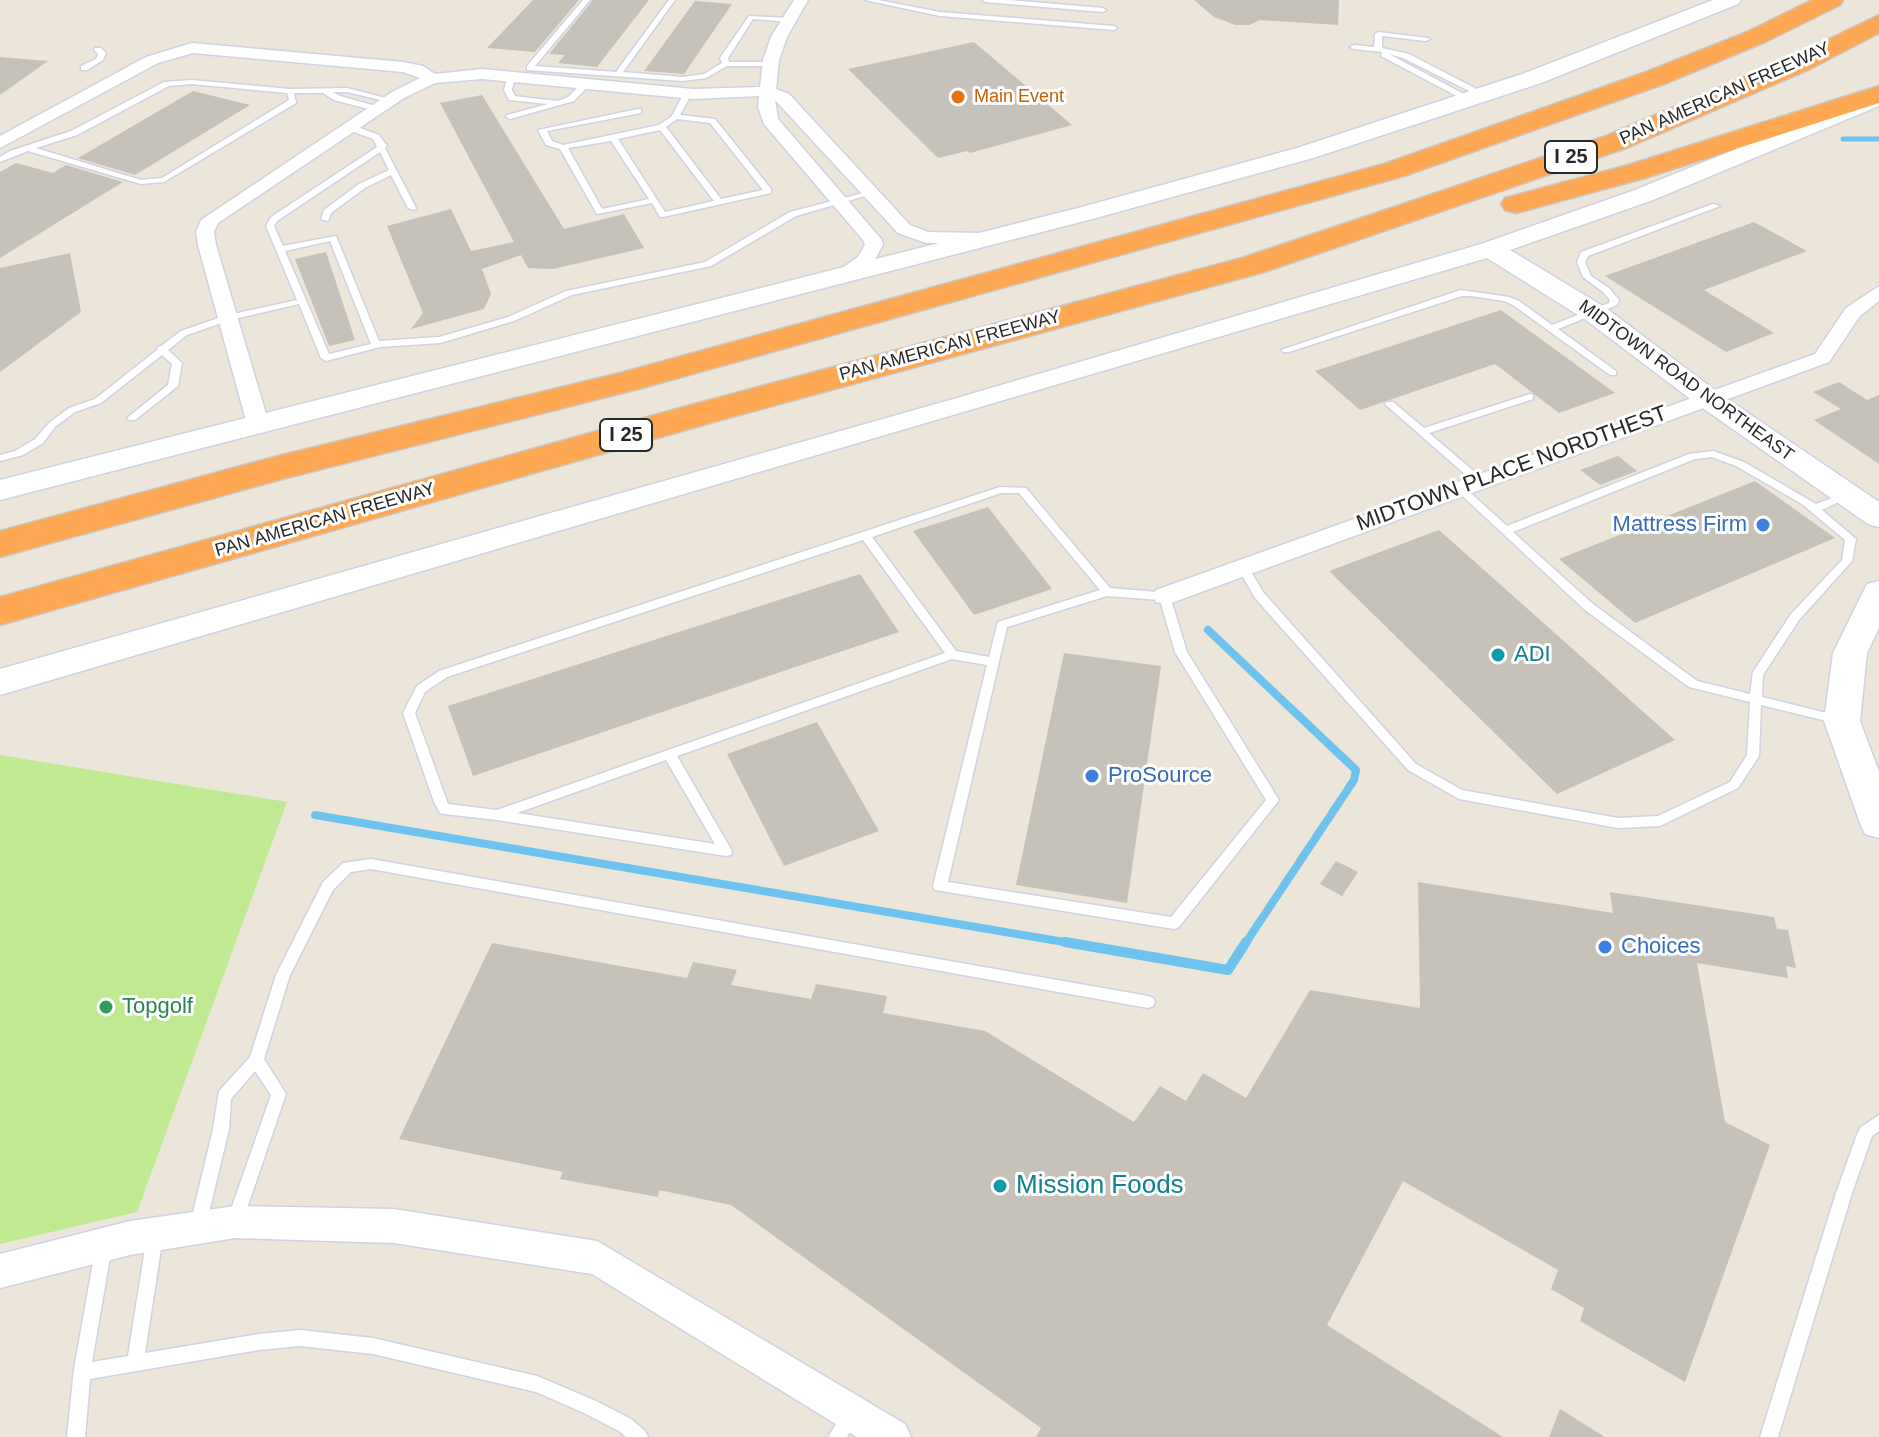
<!DOCTYPE html>
<style>
body{margin:0}
canvas{display:block;background:#ebe5da}
</style>
<canvas width="1879" height="1437"></canvas>
<script>
const ctx = document.querySelector('canvas').getContext('2d');
ctx.lineJoin = 'round';
function fill(path, color) { ctx.fillStyle = color; ctx.fill(path, 'evenodd'); }
const poly = rows => new Path2D(rows.map(r => 'M' + r).join(''));
function trace(path, color, width, dash) { ctx.strokeStyle = color; ctx.lineWidth = width; ctx.lineCap = dash ? 'butt' : 'round'; ctx.setLineDash(dash || []); ctx.stroke(path); }
function write(font, color, halo, rows, align = 'center') {
  ctx.font = font + ' Arial,sans-serif'; ctx.lineWidth = 6; ctx.setLineDash([]); ctx.textBaseline = 'middle'; ctx.strokeStyle = halo; ctx.fillStyle = color; for (const [text, x, y, turn = 0] of rows) {
    ctx.save(); ctx.translate(x, y); ctx.rotate((+turn || 0) * Math.PI / 180); ctx.textAlign = isNaN(turn) ? turn : align; if (halo) ctx.strokeText(text, 0, 0); ctx.fillText(text, 0, 0); ctx.restore();
  }
}
fill(poly([
 [0,755,287,802,137,1212,0,1244]
]), '#bfea92');
trace(poly([
 [1843,139,1879,139]
]), '#6dc3ee', 5);
trace(poly([
 [1208,630,1356,770,1354,780,1245,944],
 [315,815,1076,944]
]), '#6dc3ee', 8);
trace(poly([
 [1065,942,1228,970,1246,942]
]), '#6dc3ee', 10);
fill(poly([
 [533,0,579,0,535,52,487,48],
 [593,0,649,0,597,67,558,63,565,55,549,54],
 [1194,0,1339,0,1338,25,1260,20,1249,25,1235,25,1214,17],
 [695,1,732,4,684,74,644,71],
 [974,42,1072,125,970,153,967,151,938,158,848,69],
 [0,57,48,61,0,95],
 [193,91,250,105,135,175,78,158],
 [482,95,564,229,624,214,644,248,553,269,528,268,521,255,482,269,491,294,484,309,411,329,423,313,387,226,451,209,471,251,514,242,440,103],
 [16,163,53,173,66,165,123,182,0,258,0,172],
 [1754,222,1807,251,1704,290,1774,333,1726,352,1605,276],
 [326,252,355,340,329,346,295,259],
 [70,253,81,312,0,372,0,268],
 [1501,310,1615,393,1559,413,1495,364,1360,410,1315,371],
 [1839,382,1867,400,1879,395,1879,464,1814,420,1841,409,1813,392],
 [1618,456,1637,471,1600,485,1580,470],
 [1755,481,1835,538,1635,623,1559,559],
 [988,507,1052,589,974,615,913,531],
 [1439,530,1675,740,1557,794,1329,571],
 [860,574,899,632,473,776,448,706],
 [1064,653,1161,666,1127,903,1016,885],
 [817,722,879,831,784,866,727,754],
 [1336,861,1358,872,1342,896,1320,884],
 [1418,882,1613,913,1610,892,1774,917,1777,929,1788,930,1796,968,1786,966,1788,978,1697,963,1725,1122,1770,1145,1685,1382,1580,1321,1584,1308,1551,1289,1558,1270,1403,1181,1327,1325,1503,1437,1036,1437,1041,1428,731,1205,659,1190,658,1197,560,1179,563,1172,399,1139,492,943,687,978,693,962,737,970,731,985,811,999,816,984,887,996,883,1013,985,1031,1134,1122,1160,1086,1186,1101,1203,1073,1246,1098,1310,990,1420,1008],
 [1560,1409,1605,1437,1549,1437]
]), '#c6c2ba');
const lane = poly([
 [583,0,590,0,535,66,616,72,669,0,675,0,623,72,683,77,704,74,722,63,720,58,749,16,789,18,792,20,789,22,753,19,728,58,729,62,770,62,774,64,773,66,727,66,706,78,683,81,527,70,527,66,583,0],
 [865,0,878,0,940,12,1114,26,1117,28,1114,30,940,16,865,0],
 [982,0,1009,0,1103,8,1106,10,1103,12,985,2,982,0],
 [1378,32,1428,38,1430,39,1426,41,1382,36,1382,48,1409,54,1488,95,1481,97,1403,58,1389,54,1475,100,1468,102,1381,56,1382,52,1354,49,1350,47,1354,45,1374,47,1375,34,1378,32],
 [95,48,101,48,106,53,103,60,87,70,81,70,81,66,96,59,98,54,94,50,95,48],
 [508,75,515,77,512,90,515,96,530,98,558,101,568,97,583,82,590,84,574,101,510,119,506,117,507,115,548,104,509,100,504,90,508,75],
 [192,80,290,89,347,88,393,100,389,102,347,92,333,92,340,96,379,107,379,111,376,111,334,100,323,93,294,93,296,103,164,182,141,184,28,151,0,162,0,157,10,151,71,131,164,82,192,80],
 [192,84,287,93,289,100,162,178,141,180,36,148,77,135,169,86,192,84],
 [685,91,692,93,680,115,715,119,771,189,771,193,663,217,660,217,652,203,597,214,560,149,546,145,538,130,638,109,641,109,641,113,547,131,552,141,563,145,659,125,672,116,685,91],
 [677,119,710,123,763,190,721,199,666,127,677,119],
 [660,130,714,201,665,212,618,139,660,130],
 [611,141,649,199,602,209,568,148,611,141],
 [346,125,352,125,379,135,387,146,385,148,416,208,415,210,408,208,391,175,365,188,331,213,328,221,321,219,324,210,359,184,389,170,380,152,277,221,274,226,283,246,336,236,379,341,439,337,508,317,566,291,705,262,790,212,871,191,875,193,796,216,711,266,572,295,514,321,440,343,380,347,326,361,321,358,299,304,230,320,187,335,168,350,182,363,178,386,135,420,129,420,127,418,168,385,172,364,162,355,101,403,75,412,55,427,43,443,23,455,0,461,0,455,15,451,35,439,49,423,69,408,95,399,157,350,158,347,161,346,181,331,224,316,297,300,266,226,271,217,377,147,373,139,346,129,346,125],
 [330,241,371,344,329,354,285,251,330,241],
 [1713,204,1720,206,1588,256,1585,262,1591,276,1609,288,1619,300,1617,305,1558,329,1616,371,1616,375,1610,375,1513,305,1504,301,1471,296,1462,296,1289,352,1283,352,1281,350,1461,290,1509,297,1519,301,1552,325,1609,303,1610,300,1603,292,1583,277,1577,262,1581,252,1713,204],
 [1530,394,1533,395,1533,399,1429,433,1484,480,1485,482,1480,485,1476,484,1385,404,1387,402,1393,402,1424,428,1530,394],
 [1713,451,1744,462,1816,504,1848,492,1853,495,1822,510,1856,539,1852,561,1799,620,1763,675,1762,697,1839,716,1845,720,1839,724,1761,705,1759,756,1738,788,1660,826,1618,828,1459,799,1408,770,1255,598,1238,568,1239,565,1247,565,1263,592,1416,764,1462,790,1618,818,1658,816,1730,782,1747,755,1750,702,1689,687,1585,610,1455,489,1460,486,1464,487,1507,526,1689,454,1713,451],
 [1712,457,1736,466,1802,504,1845,540,1842,560,1791,614,1753,672,1750,694,1697,681,1593,604,1513,532,1695,459,1712,457],
 [1000,487,1026,488,1110,588,1169,593,1187,652,1279,800,1179,927,1174,929,935,890,933,886,987,665,952,659,677,756,732,851,731,855,726,856,497,820,444,814,440,813,434,802,403,713,417,686,439,671,1000,487],
 [1001,493,1019,493,1100,590,998,622,989,657,956,651,872,537,1001,493],
 [863,540,945,653,497,810,448,804,415,713,425,692,447,677,863,540],
 [1107,596,1160,600,1175,652,1266,800,1171,917,948,882,1007,627,1107,596],
 [666,760,715,844,517,813,666,760],
 [371,859,1148,996,1153,998,1155,1002,1153,1006,1148,1008,371,869,351,872,333,890,290,975,264,1059,286,1094,242,1223,236,1226,230,1223,228,1218,271,1095,255,1071,231,1099,229,1129,206,1225,204,1230,198,1233,192,1230,190,1225,213,1129,219,1091,250,1057,276,975,323,882,343,863,371,859],
 [1879,1115,1879,1131,1872,1136,1852,1193,1778,1437,1760,1437,1836,1193,1858,1132,1861,1127,1879,1115],
 [155,1228,161,1231,163,1236,145,1353,259,1334,300,1330,373,1338,537,1376,596,1401,631,1419,645,1431,648,1437,626,1437,619,1431,584,1413,536,1392,373,1354,300,1346,259,1350,90,1379,85,1437,67,1437,74,1369,96,1246,98,1240,104,1238,110,1240,112,1246,92,1362,128,1356,147,1236,149,1231,155,1228],
 [852,1405,858,1408,861,1414,847,1437,828,1437,846,1408,852,1405]
]);
const street = poly([
 [794,0,808,0,787,37,779,60,776,89,789,94,910,225,928,232,981,233,988,235,990,239,988,243,926,243,898,233,775,100,778,119,881,239,883,245,872,265,847,280,840,282,831,276,858,257,865,245,863,240,764,124,758,107,759,96,693,99,482,79,435,83,404,98,218,223,214,232,216,245,269,424,258,431,247,424,198,245,196,232,201,220,392,92,420,78,403,72,193,53,158,63,0,148,0,136,146,57,192,43,403,62,423,66,435,74,482,69,693,89,760,87,763,60,771,37,794,0],
 [1879,286,1879,301,1860,316,1829,362,1174,602,1165,604,1156,602,1153,596,1156,590,1815,354,1846,308,1879,286],
 [235,1206,394,1209,597,1241,905,1424,911,1437,857,1437,592,1274,394,1243,235,1238,130,1255,0,1288,0,1254,130,1221,235,1206]
]);
const secondary = poly([
 [1713,0,1741,0,1738,4,1541,83,1313,158,1096,218,0,500,0,480,1078,208,1297,148,1525,73,1713,0],
 [1879,91,1879,106,1653,200,1510,250,1606,308,1717,392,1879,502,1879,527,1868,524,1697,404,1586,320,1487,258,0,695,0,669,957,398,1481,244,1635,190,1879,91],
 [1879,581,1879,628,1867,653,1860,721,1879,772,1879,838,1865,834,1860,823,1824,721,1833,653,1867,584,1879,581]
]);
const highway = poly([
 [1812,0,1843,0,1840,5,1765,42,1664,84,1404,176,642,388,286,478,0,557,0,531,278,456,620,373,1384,164,1646,72,1747,32,1812,0],
 [1879,15,1879,33,1810,69,1626,148,1264,272,717,421,0,625,0,597,691,405,1242,258,1606,136,1792,57,1879,15],
 [1879,86,1879,103,1645,178,1516,213,1505,210,1501,204,1505,198,1625,166,1879,86]
]);
trace(lane, '#d0d2e2', 3);
trace(street, '#d0d2e2', 3);
trace(secondary, '#d0d2e2', 3);
trace(highway, '#c7c7c7', 3);
fill(lane, '#fff');
fill(street, '#fff');
fill(secondary, '#fff');
fill(highway, '#fea853');
for (const [x, y, r, color] of [
 [958,97,8,"#e8710a"],
 [1763,525,8,"#3f7fe0"],
 [1498,655,8,"#0f9aa8"],
 [1092,776,8,"#3f7fe0"],
 [1605,947,8,"#3f7fe0"],
 [106,1007,8,"#2e9e5b"],
 [1000,1186,8,"#0f9aa8"]
]) { const dot = new Path2D(); dot.arc(x, y, r, 0, 2 * Math.PI); ctx.fillStyle = color; ctx.fill(dot); trace(dot, '#fff', 3); }
write('18px', '#292929', '#fff', [
 ["PAN AMERICAN FREEWAY",1725,94,-24],
 ["PAN AMERICAN FREEWAY",950,346,-15],
 ["MIDTOWN ROAD NORTHEAST",1686,381,36],
 ["PAN AMERICAN FREEWAY",325,520,-16]
]);
write('18px', '#c56008', '#fff', [
 ["Main Event",974,97]
], 'left');
for (const [x, y, w] of [
 [1571,157,52],
 [626,435,52]
]) { const box = new Path2D(); box.roundRect(x - w / 2, y - 16, w, 32, 6); ctx.fillStyle = '#fff'; ctx.fill(box); trace(box, '#292929', 2); }
write('bold 20px', '#292929', null, [
 ["I 25",1571,157],
 ["I 25",626,435]
]);
write('22px', '#292929', '#fff', [
 ["MIDTOWN PLACE NORDTHEST",1512,469,-20]
]);
write('22px', '#366cbe', '#fff', [
 ["Mattress Firm",1747,525,"right"],
 ["ProSource",1108,776],
 ["Choices",1621,947]
], 'left');
write('22px', '#0d838f', '#fff', [
 ["ADI",1514,655]
], 'left');
write('22px', '#27864d', '#fff', [
 ["Topgolf",122,1007]
], 'left');
write('26px', '#0d838f', '#fff', [
 ["Mission Foods",1016,1186]
], 'left');
</script>
